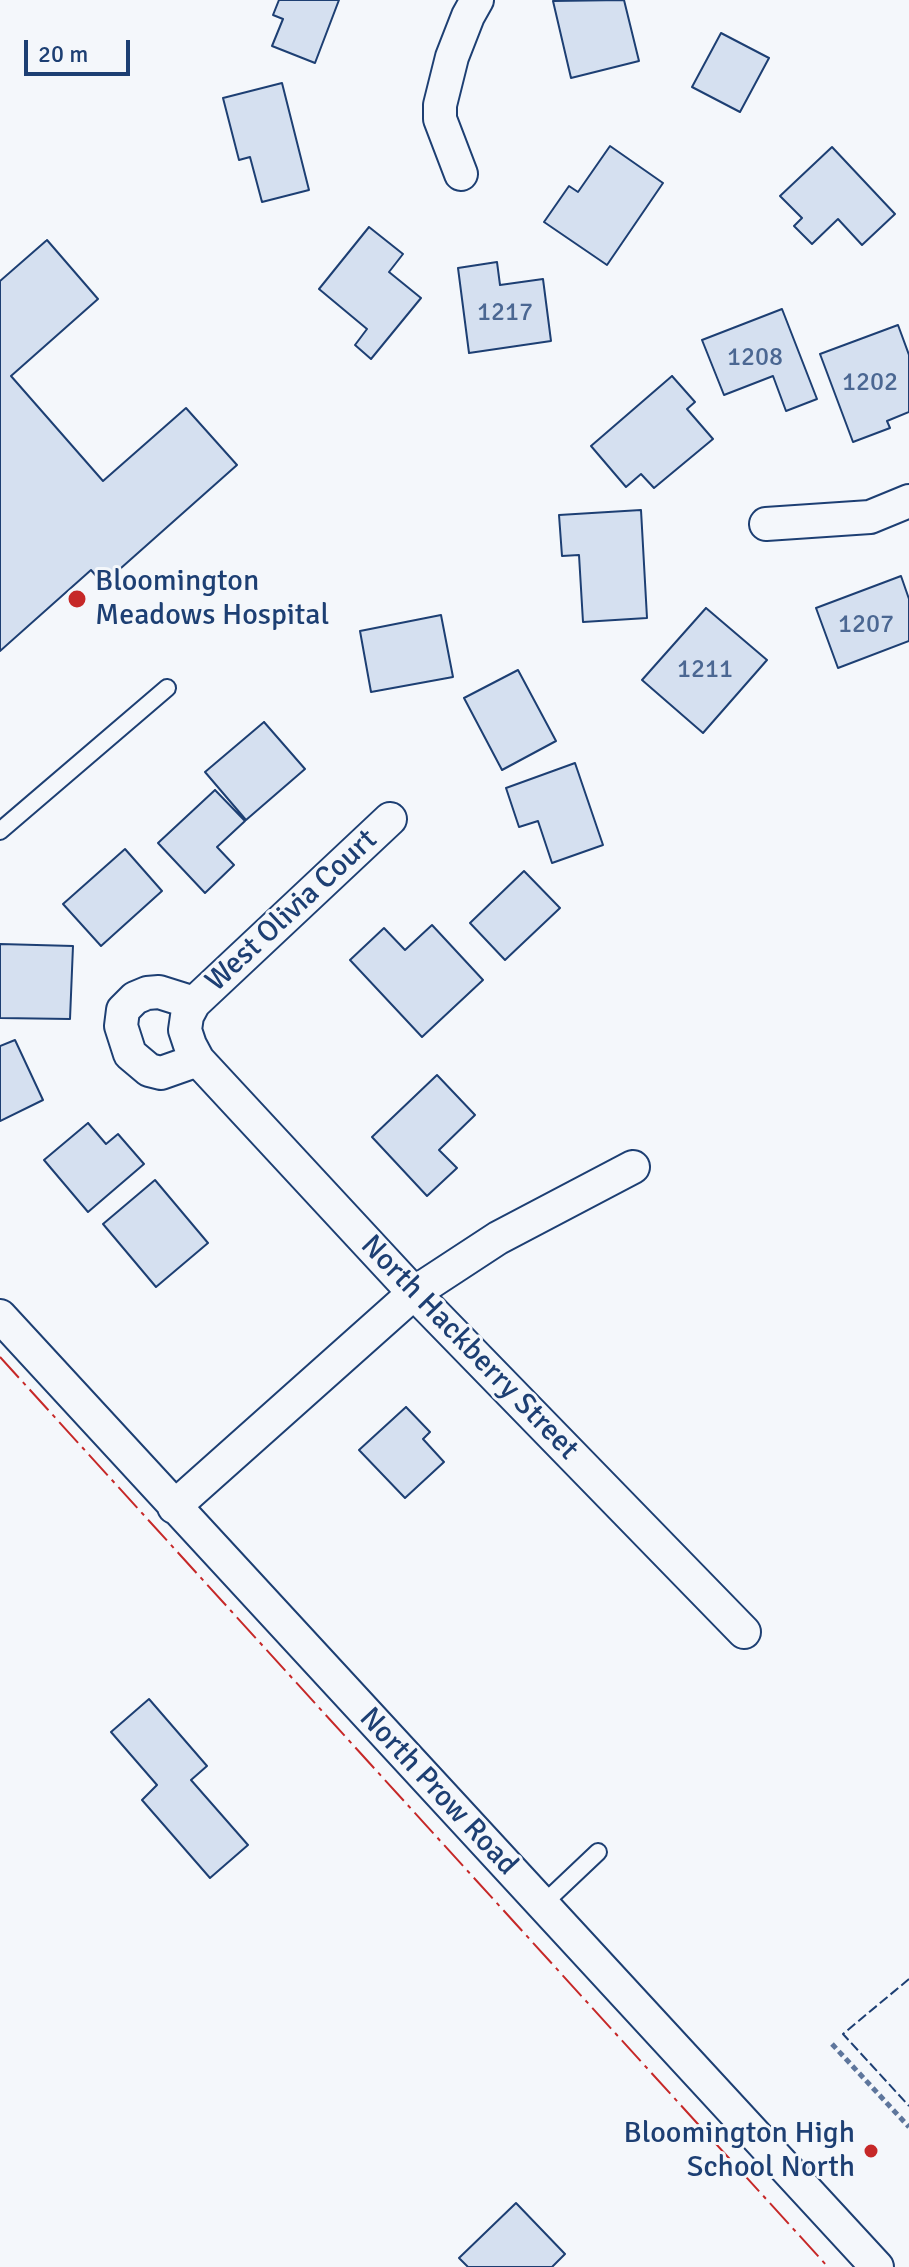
<!DOCTYPE html>
<style>
body{margin:0}
#map{position:relative;width:909px;height:2267px;overflow:hidden;background:#f4f7fb;font-family:Signika,sans-serif}
canvas{display:block}
.scale{position:absolute;left:24px;top:40px;width:106px;height:36px;box-sizing:border-box;border:4px solid #1d3f73;border-top:0;padding-left:10px;font-size:24px;line-height:28px;white-space:nowrap;color:#1d3f73;-webkit-text-stroke:6px #f4f7fb;paint-order:stroke}
</style>
<div id="map">
<canvas width="909" height="2267"></canvas>
<div class="scale">20 m</div>
</div>
<script>
const ctx = document.querySelector('canvas').getContext('2d');
ctx.lineJoin = 'round';
function fill(path, color) { ctx.fillStyle = color; ctx.fill(path, 'evenodd'); }
const poly = rows => new Path2D(rows.map(r => 'M' + r).join(''));
function trace(path, color, width, dash) { ctx.strokeStyle = color; ctx.lineWidth = width; ctx.lineCap = dash ? 'butt' : 'round'; ctx.setLineDash(dash || []); ctx.stroke(path); }
function write(font, color, halo, rows, align = 'center') {
  ctx.font = font + ' Signika,sans-serif'; ctx.lineWidth = 6; ctx.setLineDash([]); ctx.textBaseline = 'middle'; ctx.strokeStyle = halo; ctx.fillStyle = color; for (const [text, x, y, turn = 0] of rows) {
    ctx.save(); ctx.translate(x, y); ctx.rotate((+turn || 0) * Math.PI / 180); ctx.textAlign = isNaN(turn) ? turn : align; if (halo) ctx.strokeText(text, 0, 0); ctx.fillText(text, 0, 0); ctx.restore();
  }
}
const building = poly([
 [279,0,339,0,315,63,272,46,283,19,273,15,279,0],
 [624,0,639,61,571,78,553,1,624,0],
 [721,33,769,58,740,112,692,87,721,33],
 [282,83,309,190,262,202,250,157,239,160,223,98,282,83],
 [610,146,663,183,607,265,544,222,569,186,578,192,610,146],
 [832,147,895,214,862,245,838,219,812,244,794,226,802,218,780,196,832,147],
 [369,227,403,254,389,272,421,298,371,359,355,345,367,329,319,289,369,227],
 [47,240,98,299,11,376,103,481,186,408,237,465,103,584,91,570,0,651,0,281,47,240],
 [497,262,500,285,543,279,551,341,469,353,458,268,497,262],
 [782,309,817,399,786,411,773,376,724,395,702,340,782,309],
 [898,325,909,355,909,412,887,421,890,428,853,442,820,354,898,325],
 [672,376,695,402,687,409,713,439,654,488,641,474,626,487,591,446,672,376],
 [641,510,647,618,583,622,579,555,562,556,559,515,641,510],
 [901,576,909,599,909,641,838,668,816,608,901,576],
 [706,608,767,660,703,733,642,680,706,608],
 [441,615,453,677,371,692,360,631,441,615],
 [518,670,556,741,502,770,464,698,518,670],
 [264,722,305,769,246,820,205,772,264,722],
 [575,763,603,845,552,863,538,821,519,827,506,788,575,763],
 [215,790,245,821,217,847,234,865,205,893,158,843,215,790],
 [125,849,162,891,101,946,63,904,125,849],
 [524,871,560,908,505,960,470,923,524,871],
 [432,925,483,980,422,1037,350,960,384,928,405,950,432,925],
 [0,944,73,946,70,1019,0,1018,0,944],
 [15,1040,43,1100,0,1121,0,1046,15,1040],
 [437,1075,475,1115,439,1150,457,1168,427,1196,372,1137,437,1075],
 [88,1123,106,1144,118,1134,144,1164,88,1212,44,1160,88,1123],
 [155,1180,208,1243,156,1287,103,1224,155,1180],
 [406,1407,430,1432,423,1439,444,1462,405,1498,359,1450,406,1407],
 [149,1699,207,1766,191,1780,248,1845,210,1878,142,1800,157,1785,111,1732,149,1699],
 [516,2203,565,2254,552,2267,468,2267,459,2258,516,2203]
]);
fill(building, '#d5e0f0');
trace(building, '#1d3f73', 2);
const lane = poly([
 [0,831,167,688],
 [542,1905,598,1852]
]);
const street = poly([
 [461,174,440,119,440,105,452,57,468,16,477,0],
 [766,524,870,517,909,501],
 [390,819,194,1003,187,1016,185,1030,190,1045,198,1060,414,1293,744,1632],
 [194,1003,159,992,147,993,135,998,123,1010,121,1026,130,1054,149,1070,161,1073,198,1060],
 [0,1316,877,2267],
 [174,1507,414,1293,498,1238,633,1167]
]);
trace(lane, '#1d3f73', 20);
trace(street, '#1d3f73', 36);
trace(poly([
 [832,2044,909,2127]
]), '#5e769c', 5, [6, 4]);
trace(lane, '#f4f7fb', 16);
trace(street, '#f4f7fb', 32);
trace(poly([
 [909,1979,843,2034,909,2106]
]), '#1d3f73', 2, [10, 4]);
trace(poly([
 [0,1357,828,2267]
]), '#c62828', 2, [28, 6, 4, 6]);
for (const [x, y, r, color] of [
 [77,599,10,"#c62828"],
 [871,2151,8,"#c62828"]
]) { const dot = new Path2D(); dot.arc(x, y, r, 0, 2 * Math.PI); ctx.fillStyle = color; ctx.fill(dot); trace(dot, '#f4f7fb', 3); }
write('26px', '#4b6792', null, [
 ["1217",505,313],
 ["1208",755,358],
 ["1202",870,383],
 ["1207",866,625],
 ["1211",705,670]
]);
write('30px', '#1d3f73', '#f4f7fb', [
 ["Bloomington",95,582],
 ["Meadows Hospital",95,616],
 ["Bloomington High",855,2134,"right"],
 ["School North",855,2168,"right"]
], 'left');
write('30px', '#1d3f73', '#f4f7fb', [
 ["West Olivia Court",292,911,-43],
 ["North Hackberry Street",469,1348,46],
 ["North Prow Road",438,1792,47]
]);
</script>
